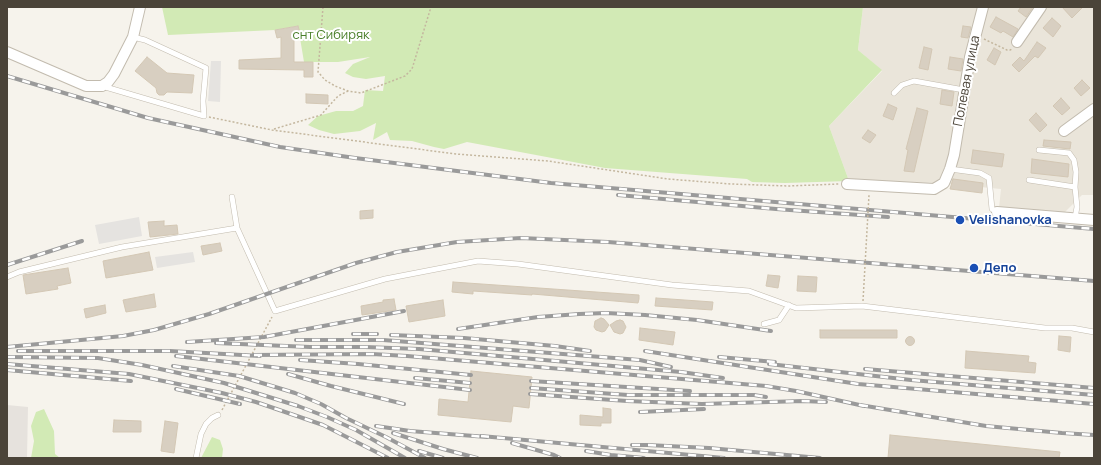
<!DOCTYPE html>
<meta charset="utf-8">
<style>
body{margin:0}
#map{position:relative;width:1101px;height:465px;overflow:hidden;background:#f6f3ec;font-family:Manrope,sans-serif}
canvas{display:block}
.frame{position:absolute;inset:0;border:8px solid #4b4439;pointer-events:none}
</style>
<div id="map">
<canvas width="1101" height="465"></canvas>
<div class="frame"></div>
</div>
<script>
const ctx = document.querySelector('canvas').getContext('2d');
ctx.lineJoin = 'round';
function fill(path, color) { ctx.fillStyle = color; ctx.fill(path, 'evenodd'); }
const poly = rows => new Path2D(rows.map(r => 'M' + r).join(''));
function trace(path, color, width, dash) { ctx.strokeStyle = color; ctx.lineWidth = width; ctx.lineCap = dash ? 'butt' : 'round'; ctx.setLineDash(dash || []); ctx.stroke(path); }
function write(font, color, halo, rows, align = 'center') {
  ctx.font = font + ' Manrope,sans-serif'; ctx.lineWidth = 4; ctx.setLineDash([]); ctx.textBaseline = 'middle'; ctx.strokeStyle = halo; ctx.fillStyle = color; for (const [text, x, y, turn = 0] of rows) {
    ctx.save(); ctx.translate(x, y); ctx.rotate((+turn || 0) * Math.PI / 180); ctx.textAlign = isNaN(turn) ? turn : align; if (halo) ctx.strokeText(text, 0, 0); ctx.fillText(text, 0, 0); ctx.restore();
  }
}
fill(poly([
 [863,7,1094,7,1094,195,1082,195,1063,214,999,208,1001,189,938,183,849,181,829,126,882,71,858,50]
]), '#eae5da');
fill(poly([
 [7,405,28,407,27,458,7,458]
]), '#e6e2dd');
fill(poly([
 [162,7,863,7,858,50,882,70,829,126,849,181,785,183,752,182,747,179,605,168,467,142,444,149,434,147,412,141,390,140,387,132,373,140,376,123,360,131,334,134,319,130,308,125,318,116,336,111,353,111,363,106,365,90,383,91,385,76,366,79,353,77,345,73,353,64,370,57,338,62,304,62,298,26,275,30,168,35],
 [44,409,54,431,55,454,60,458,31,458,34,441,31,426,36,412],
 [212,437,220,440,223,449,222,458,201,458]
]), '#d2eab5');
fill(poly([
 [211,61,221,61,220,102,208,101],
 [139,217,142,236,99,244,95,225],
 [193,252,195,262,157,268,155,257]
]), '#e5e3e0');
const building = poly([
 [1021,7,1033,7,1026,17,1018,11,1021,7],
 [1062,7,1083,7,1072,18,1062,7],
 [996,17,1018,29,1013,37,1003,31,1001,33,990,27,996,17],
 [1052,18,1061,26,1053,37,1043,28,1052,18],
 [298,26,300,33,294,34,294,62,313,62,313,77,304,77,304,70,239,69,239,60,281,58,281,37,277,38,275,30,298,26],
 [963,26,971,27,968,38,961,37,963,26],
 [1037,42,1046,48,1038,58,1035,56,1019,72,1012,65,1020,57,1024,61,1037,42],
 [924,47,932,49,928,70,919,68,924,47],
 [994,48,1001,52,995,65,987,60,994,48],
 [147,57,167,73,194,75,192,93,167,92,164,95,159,95,157,93,156,88,135,71,147,57],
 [950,57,963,59,961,71,948,69,950,57],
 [1082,80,1090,88,1081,96,1074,88,1082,80],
 [942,90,954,92,952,106,940,104,942,90],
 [306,94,328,95,328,104,306,103,306,94],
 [1061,98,1070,108,1062,115,1053,106,1061,98],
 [888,104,897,108,893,120,883,116,888,104],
 [917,108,928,111,914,172,904,171,908,150,906,149,917,108],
 [1036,113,1047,125,1040,132,1029,120,1036,113],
 [868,130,876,135,870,143,862,138,868,130],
 [1044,140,1071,142,1070,149,1043,146,1044,140],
 [973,150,1004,154,1002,167,971,163,973,150],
 [1032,159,1069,164,1068,177,1031,173,1032,159],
 [953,179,983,183,982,193,950,189,953,179],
 [373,210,373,218,360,219,360,211,373,210],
 [164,221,164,226,177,225,178,234,150,237,148,222,164,221],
 [220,243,222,251,203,255,201,246,220,243],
 [149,252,153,270,106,278,103,261,149,252],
 [68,268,71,283,57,286,58,289,26,294,23,275,68,268],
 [768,275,780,276,778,288,766,286,768,275],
 [798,276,817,277,816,292,797,291,798,276],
 [453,282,639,295,639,299,638,303,532,294,532,295,473,291,473,294,452,292,453,282],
 [154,294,156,307,126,312,123,300,154,294],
 [656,298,713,302,712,310,655,306,656,298],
 [394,299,396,310,362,315,361,306,383,302,383,300,394,299],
 [443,300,445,316,409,322,406,306,443,300],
 [105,305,106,313,86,318,84,309,105,305],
 [601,318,604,319,609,325,605,331,602,332,596,330,594,327,595,321,601,318],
 [620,320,623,321,626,327,623,333,620,334,614,332,610,325,616,321,620,320],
 [640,328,675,332,673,345,639,340,640,328],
 [820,330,897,330,897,338,820,338,820,330],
 [1059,336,1071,337,1070,352,1058,350,1059,336],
 '905.5 341a4.5 4.5 0 1 1 9 0a4.5 4.5 0 1 1-9 0Z',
 [966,351,1029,356,1028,362,1036,363,1035,373,965,368,966,351],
 [471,371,532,377,529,408,513,406,511,422,438,415,439,399,468,402,471,371],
 [603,408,611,409,611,423,601,423,601,426,580,425,580,415,603,417,603,408],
 [114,420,141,421,141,432,113,432,114,420],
 [165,421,178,423,174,453,161,451,165,421],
 [890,435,1060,452,1059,458,888,458,890,435]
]);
fill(building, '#d8cfc1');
trace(building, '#d3c7b4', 1);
const service = poly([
 [102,86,204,116,203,101,206,68,145,40,133,37],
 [894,93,902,85,914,81,964,90],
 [1039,150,1069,153,1074,160,1076,172,1075,187,1077,207,1075,218],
 [950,169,980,173,989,178,992,209,997,212],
 [1029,180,1075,187],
 [237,228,275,311,385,279,478,261,518,264,672,285,749,291,796,308,862,306,1045,328,1072,328,1094,332],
 [7,277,19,272,122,247,237,228,232,197],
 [764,324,779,320,789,305],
 [196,458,201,434,206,424,212,418,218,415]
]);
const minor = poly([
 [1017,42,1041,7],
 [7,52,86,86,102,86,108,82,114,74,133,37,140,7],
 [1064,131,1094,109],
 [847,184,934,189,944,183,950,169,954,155,970,57,983,7],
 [997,212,1094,220]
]);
trace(service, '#c2bbae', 6);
trace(minor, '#c2bbae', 12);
trace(poly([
 [323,7,318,72,325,80,335,86,348,91,361,93,405,76,412,69,431,7],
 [984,39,1007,50,1010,50,1012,49],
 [209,117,272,130,456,154,548,161,668,179,731,184,788,186,839,184],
 [274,129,321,115,338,96,348,91],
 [222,410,272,317]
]), '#c4b79f', 1.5, [2, 2]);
trace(service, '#fff', 5);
trace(minor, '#fff', 10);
const rail = poly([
 [7,76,148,118,280,147,355,158,551,183,1094,229],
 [618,195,776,209,888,217],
 [7,265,82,241],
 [458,329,538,317,579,314,606,313,645,315,697,320,771,331],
 [353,334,377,334],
 [391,335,464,338,555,346,590,351],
 [296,340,383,340,640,360,671,367],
 [187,342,264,337,404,311],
 [216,343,310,347,365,347,419,349,681,372,723,378],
 [7,347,123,336,154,330,209,314,356,263,397,252,457,242,521,238,608,242,1094,281],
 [18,351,170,351,260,356],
 [645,351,858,384,1094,404],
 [254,355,372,354,407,356,538,367,766,386,796,391,864,406],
 [176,356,470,390],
 [7,357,98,358,142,365,224,383,298,406,327,417,356,430,405,458],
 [719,357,775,362],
 [300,360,358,364,471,375],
 [7,364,129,374,222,393,256,402,323,425,388,458],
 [769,364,911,380,1094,395],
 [173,366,239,376,295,393,321,404,346,418,386,437,425,458],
 [865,369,1094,388],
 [7,370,131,381],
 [288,374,331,386,404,404],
 [415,378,470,383],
 [531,381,690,391],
 [531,388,628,395,754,395,766,397],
 [176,389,240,404],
 [530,394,627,401,702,404,803,401,826,402],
 [860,405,986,426,1062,433,1094,435],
 [640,412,704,409],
 [376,426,410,431,487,437],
 [393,433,443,449,477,458],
 [481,436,724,458],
 [512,443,554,455,560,458],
 [632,445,647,445,709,448,820,458],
 [419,451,443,458],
 [586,451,611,455,644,458]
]);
trace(rail, '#9a9a9a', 4);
trace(rail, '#fff', 2.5, [8]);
trace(poly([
 [863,301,869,195]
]), '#c4b79f', 1.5, [2, 2]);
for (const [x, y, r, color] of [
 [960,220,5,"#1a4fb4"],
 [974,268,5,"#1a4fb4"]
]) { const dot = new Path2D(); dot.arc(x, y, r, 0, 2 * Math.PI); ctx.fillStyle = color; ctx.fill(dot); trace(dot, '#fff', 1.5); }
write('13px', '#4a7f2a', '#fff', [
 ["снт Сибиряк",331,35]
]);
write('13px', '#4b4439', '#fff', [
 ["Полевая улица",967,81,-79]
]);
write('bold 13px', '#164399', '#fff', [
 ["Velishanovka",969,220],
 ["Депо",983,268]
], 'left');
</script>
